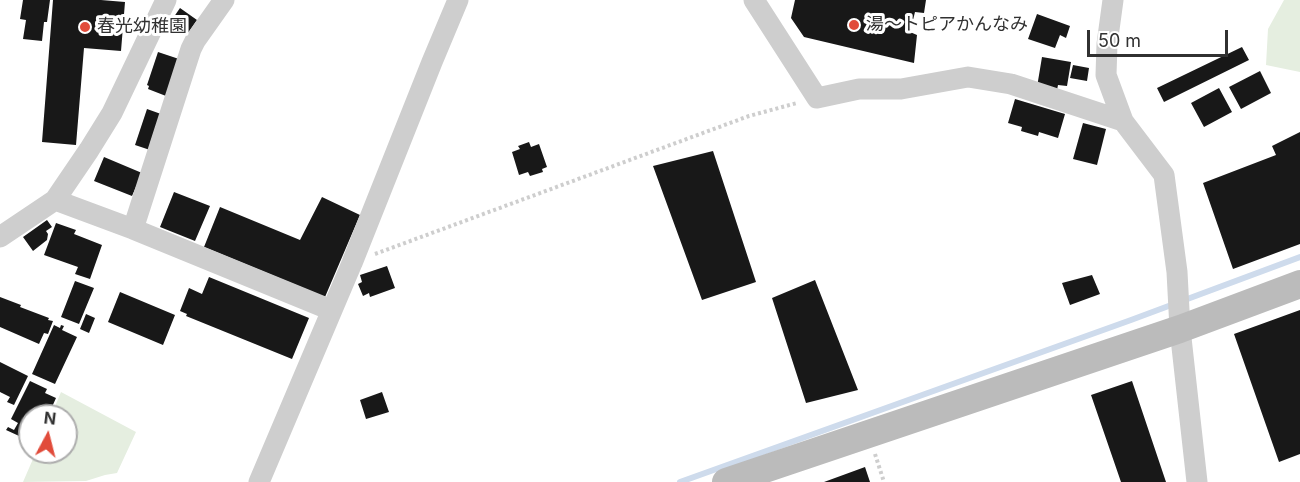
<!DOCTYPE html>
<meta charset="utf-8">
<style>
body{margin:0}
#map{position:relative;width:1300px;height:482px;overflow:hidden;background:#fff;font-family:Inter,sans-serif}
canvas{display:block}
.north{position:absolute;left:18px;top:404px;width:60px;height:60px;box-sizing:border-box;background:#fff;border:2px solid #adadad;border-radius:50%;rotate:7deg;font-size:16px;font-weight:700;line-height:24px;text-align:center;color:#313131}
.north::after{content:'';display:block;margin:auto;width:21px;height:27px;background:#e14b3a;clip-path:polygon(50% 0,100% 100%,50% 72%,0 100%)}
.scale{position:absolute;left:1087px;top:30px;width:141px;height:27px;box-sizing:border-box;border:3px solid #313131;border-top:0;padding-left:8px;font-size:18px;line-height:21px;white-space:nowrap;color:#313131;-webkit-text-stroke:4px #fff;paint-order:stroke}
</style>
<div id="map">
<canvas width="1300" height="482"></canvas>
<div class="north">N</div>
<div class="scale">50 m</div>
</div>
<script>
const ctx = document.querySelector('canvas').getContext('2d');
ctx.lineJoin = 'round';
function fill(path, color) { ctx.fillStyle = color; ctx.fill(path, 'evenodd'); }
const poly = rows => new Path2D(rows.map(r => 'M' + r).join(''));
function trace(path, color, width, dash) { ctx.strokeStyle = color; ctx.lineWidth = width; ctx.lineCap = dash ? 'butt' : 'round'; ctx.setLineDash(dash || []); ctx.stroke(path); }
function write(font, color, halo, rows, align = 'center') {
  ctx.font = font + ' Inter,"Noto Sans JP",sans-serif'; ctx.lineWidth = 6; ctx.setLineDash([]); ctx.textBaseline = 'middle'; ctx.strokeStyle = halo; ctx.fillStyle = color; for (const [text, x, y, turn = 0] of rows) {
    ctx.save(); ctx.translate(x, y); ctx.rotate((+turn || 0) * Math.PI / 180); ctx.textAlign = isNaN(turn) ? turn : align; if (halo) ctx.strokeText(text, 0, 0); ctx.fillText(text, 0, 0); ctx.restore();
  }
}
fill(poly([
 [1284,0,1300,0,1300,72,1266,65,1268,29],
 [61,392,136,432,117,473,105,475,86,481,23,482,36,452,66,452,66,416,51,416]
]), '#e5eee0');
trace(poly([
 [680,482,1131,320,1300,257]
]), '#cedbec', 6);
fill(poly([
 [23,0,50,0,47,22,44,22,42,41,23,39,26,20,20,19],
 [53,0,101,0,125,2,121,51,84,48,76,145,42,142],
 [795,0,926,0,924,13,915,12,910,32,917,35,914,63,804,37,791,18],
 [180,8,197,20,186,36,169,24],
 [1037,14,1070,26,1066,38,1060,35,1055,48,1028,39],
 [1242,47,1249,60,1164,102,1157,88],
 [158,52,179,59,166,96,148,89,149,86,147,85],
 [1042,57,1071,62,1067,86,1058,85,1057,90,1037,87],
 [1073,65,1089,68,1087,81,1070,78],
 [1260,71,1271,93,1241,109,1229,87],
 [1219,88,1232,112,1204,127,1191,103],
 [1015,99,1065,114,1058,138,1039,132,1038,136,1021,131,1022,127,1008,123],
 [147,109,161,114,150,150,135,145],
 [1083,123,1106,129,1097,165,1073,159],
 [1300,132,1300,244,1233,269,1203,183,1276,155,1272,146],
 [529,142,531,147,539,144,547,167,542,169,543,172,530,176,528,172,519,175,512,152,520,149,518,146],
 [713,151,756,282,702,300,653,166],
 [104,157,142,173,132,196,94,181],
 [174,192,210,206,195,241,160,227],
 [322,197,360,215,325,297,204,247,220,207,300,240],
 [47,220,52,227,46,231,48,234,47,240,33,251,23,237],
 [56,223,76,230,74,234,102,245,90,279,75,274,78,267,44,255],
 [387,266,395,288,370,297,369,293,363,296,358,284,362,282,360,275],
 [1092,275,1100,294,1070,305,1062,283],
 [209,277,309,318,292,359,186,316,187,314,180,311,189,288,202,294],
 [815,280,858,390,806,403,772,298],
 [75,281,94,288,79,324,61,317],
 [120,292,175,315,163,345,108,322],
 [0,297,21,305,20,307,49,318,48,320,53,321,48,334,44,333,39,344,0,327],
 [1300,310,1300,454,1279,462,1234,334],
 [86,314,95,318,89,333,80,329],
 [54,325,60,328,61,325,64,326,62,330,77,337,55,384,32,374],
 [0,362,28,376,14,405,7,402,10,397,0,392],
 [30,381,47,389,45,393,56,398,48,416,30,416,30,441,6,430,8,427,14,430,18,423,11,419],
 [1132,381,1166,482,1121,482,1091,395],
 [382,392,389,412,366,419,360,400],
 [865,467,870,482,824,482]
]), '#181818');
trace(poly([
 [375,254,749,116,797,103],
 [875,454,884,482]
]), '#cecece', 4, [3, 3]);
trace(poly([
 [754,0,817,98,859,89,901,89,968,77,1011,84,1123,121],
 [1113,0,1107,44,1106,75,1123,121,1164,175,1177,272,1180,329,1197,482],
 [55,200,133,229,331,310],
 [133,229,191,49,195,41,224,0],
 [0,237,55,200,89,150,112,113,166,0],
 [259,482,352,263,432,62,458,0]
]), '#cecece', 21);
trace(poly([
 [726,482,1180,329,1300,284]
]), '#bbb', 28);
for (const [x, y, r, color] of [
 [854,25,6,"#e14b3a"],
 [85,27,6,"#e14b3a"]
]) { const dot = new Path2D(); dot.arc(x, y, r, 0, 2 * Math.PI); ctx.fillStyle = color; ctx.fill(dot); trace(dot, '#fff', 2); }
write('18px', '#313131', '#fff', [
 ["湯～トピアかんなみ",866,25],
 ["春光幼稚園",97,27]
], 'left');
</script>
